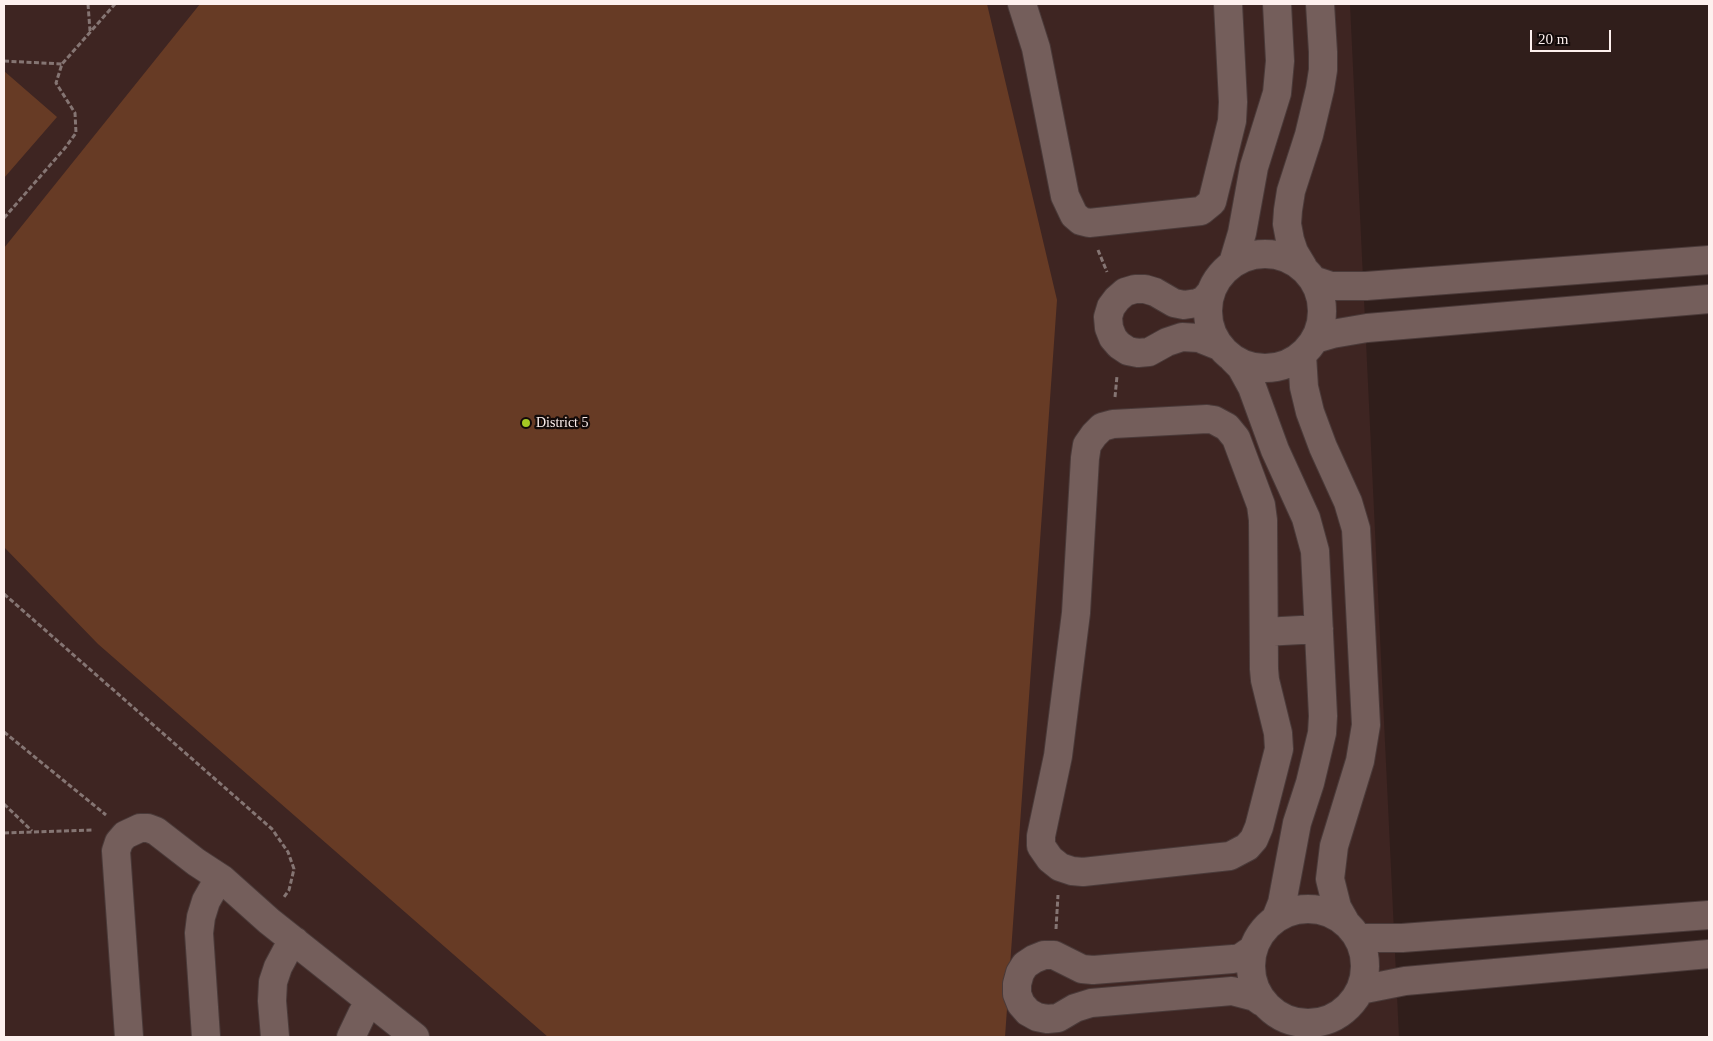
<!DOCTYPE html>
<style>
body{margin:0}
#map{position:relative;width:1713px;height:1041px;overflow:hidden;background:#301e1b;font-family:Georgia,serif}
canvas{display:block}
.frame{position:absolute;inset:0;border:5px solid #fdf0ee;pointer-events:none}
.scale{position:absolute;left:1530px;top:30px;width:81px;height:22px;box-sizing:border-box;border:2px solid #fdf0ee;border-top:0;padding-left:6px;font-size:15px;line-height:18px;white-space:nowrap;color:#fdf0ee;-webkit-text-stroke:4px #120a09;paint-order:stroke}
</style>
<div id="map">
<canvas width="1713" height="1041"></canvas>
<div class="frame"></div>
<div class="scale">20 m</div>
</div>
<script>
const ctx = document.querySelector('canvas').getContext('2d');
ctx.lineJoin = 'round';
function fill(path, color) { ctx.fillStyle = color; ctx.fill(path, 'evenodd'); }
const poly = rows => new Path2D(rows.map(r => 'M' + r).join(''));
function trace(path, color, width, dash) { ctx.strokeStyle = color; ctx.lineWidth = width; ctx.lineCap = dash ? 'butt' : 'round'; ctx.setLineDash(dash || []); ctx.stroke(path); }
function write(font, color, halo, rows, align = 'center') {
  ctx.font = font + ' Georgia,serif'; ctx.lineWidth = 4.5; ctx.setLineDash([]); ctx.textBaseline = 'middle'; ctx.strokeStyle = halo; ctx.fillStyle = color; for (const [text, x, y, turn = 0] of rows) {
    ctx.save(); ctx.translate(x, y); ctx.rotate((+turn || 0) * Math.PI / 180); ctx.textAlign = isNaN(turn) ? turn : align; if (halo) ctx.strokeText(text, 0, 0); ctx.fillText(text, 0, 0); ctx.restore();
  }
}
fill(poly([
 [4,4,1350,4,1399,1037,4,1037]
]), '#3e2522');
fill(poly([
 [200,4,987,4,1057,300,1005,1037,548,1037,98,644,4,547,4,248],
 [4,71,57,117,4,178]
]), '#673b25');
const minor = poly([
 [1022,4,1036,48,1065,196,1074,215,1081,221,1089,223,1201,211,1212,202,1232,121,1233,102,1228,4],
 '1208 311a57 57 0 1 1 114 0a57 57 0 1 1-114 0Z',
 [1233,263,1242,233,1254,167,1277,93,1280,61,1277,4],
 [1303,267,1294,252,1290,240,1287,224,1288,210,1291,191,1309,135,1320,89,1323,70,1323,52,1320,4],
 [1316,281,1331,286,1366,286,1709,260],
 [1210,293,1204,300,1197,303,1184,305,1174,303,1155,292,1145,289,1135,289,1125,292,1117,299,1111,307,1108,317,1109,328,1113,338,1119,345,1128,351,1138,353,1149,352,1167,342,1182,337,1199,338,1219,346],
 [1315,339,1332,334,1367,328,1709,299],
 [1302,355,1304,387,1310,412,1323,447,1348,502,1356,529,1366,725,1360,761,1334,846,1330,879,1337,907,1346,923],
 [1233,359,1241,367,1252,387,1275,450,1306,518,1315,551,1323,716,1322,733,1310,783,1297,823,1282,903,1276,918],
 [1207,419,1214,420,1227,427,1236,438,1261,505,1263,520,1264,669,1265,680,1278,733,1279,749,1259,827,1254,839,1247,847,1230,856,1083,872,1072,871,1060,867,1050,859,1041,846,1041,836,1058,756,1076,613,1085,458,1087,445,1094,435,1102,427,1113,424,1207,419],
 [1264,632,1319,629],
 '1251 966a57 57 0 1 1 114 0a57 57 0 1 1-114 0Z',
 [1358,938,1402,938,1709,915],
 [1253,949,1240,958,1233,959,1093,970,1082,969,1054,955,1044,955,1034,959,1025,965,1020,973,1017,984,1017,994,1021,1004,1028,1012,1037,1017,1047,1019,1058,1018,1075,1008,1091,1003,1232,991,1255,997,1262,1002],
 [1360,990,1405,981,1709,954],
 [129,1037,116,851,119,842,125,835,140,828,148,828,156,831,196,862,222,879,269,921,415,1037],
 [206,1037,199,933,201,917,206,901,214,887,222,879],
 [275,1037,272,1001,273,982,278,967,286,952,295,941],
 [351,1037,362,1014,371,1002]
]);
trace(minor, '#4a3a39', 30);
trace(poly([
 [88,4,90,31],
 [4,61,62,64],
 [4,218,65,148,76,133,75,113,56,83,62,64,115,4],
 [1098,250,1107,272],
 [1115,397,1117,376],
 [4,594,272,829,288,852,294,869,289,890,284,897],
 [4,732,106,815],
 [4,804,32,831],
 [4,833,94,830],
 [1056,929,1058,895]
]), '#857573', 3, [5, 2.5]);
trace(minor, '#745e5b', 28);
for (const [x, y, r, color] of [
 [526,423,5,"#a5c823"]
]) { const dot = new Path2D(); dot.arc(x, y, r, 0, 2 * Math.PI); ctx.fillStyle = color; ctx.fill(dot); trace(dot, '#120a09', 2); }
write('14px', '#fdf0ee', '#120a09', [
 ["District 5",536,423]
], 'left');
</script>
